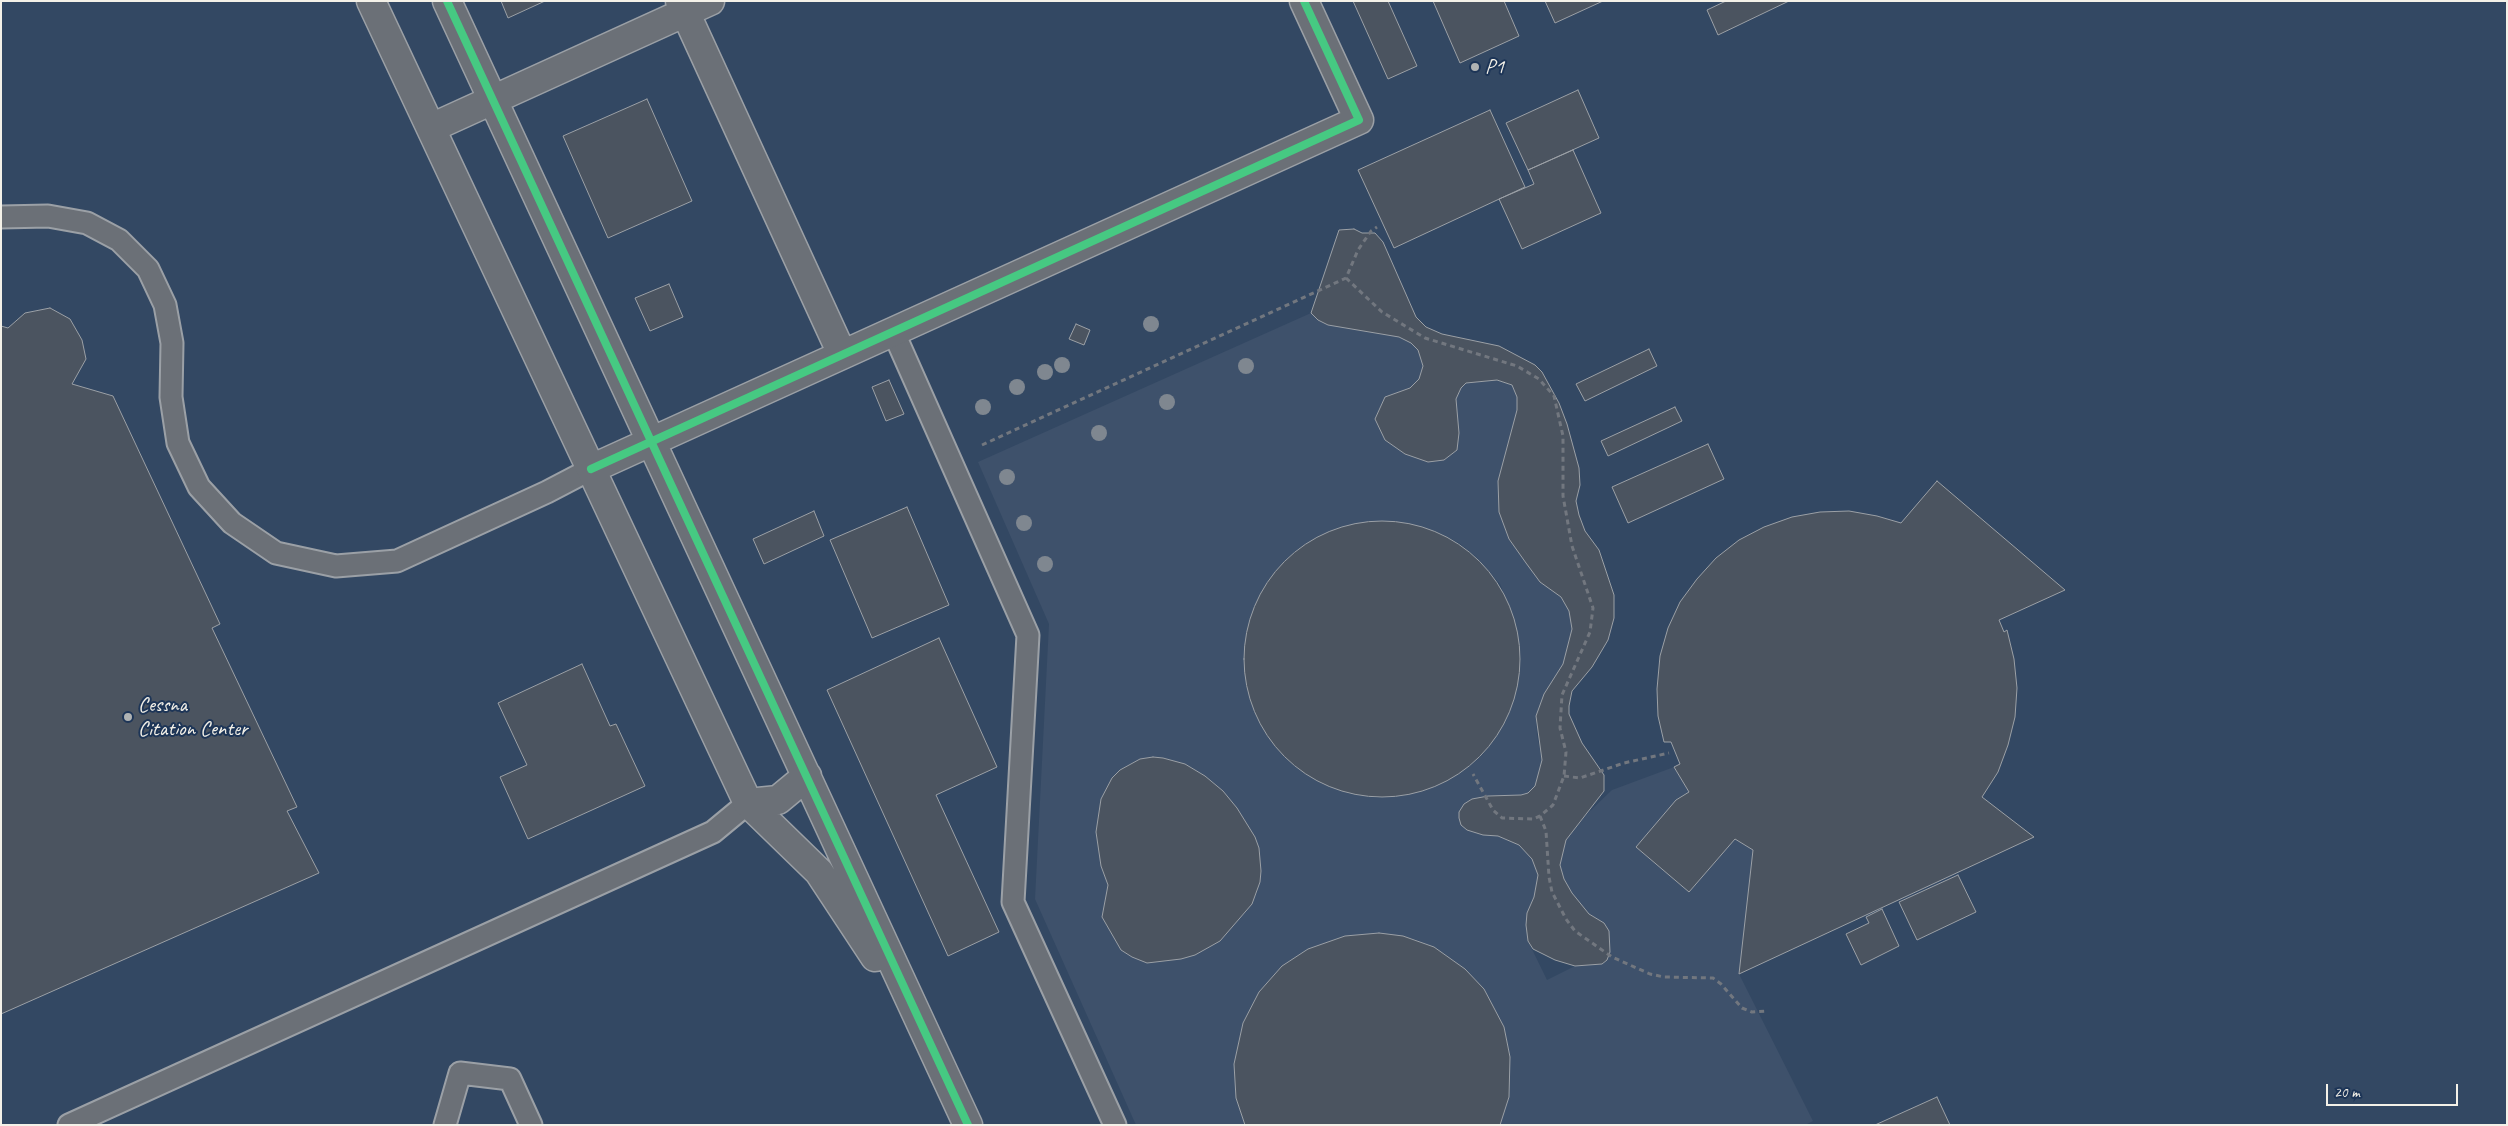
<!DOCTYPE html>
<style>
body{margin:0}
#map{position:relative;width:2508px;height:1126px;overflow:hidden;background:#333f50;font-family:Caveat,sans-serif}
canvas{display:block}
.frame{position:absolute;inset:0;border:2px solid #f4f1e8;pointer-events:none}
.scale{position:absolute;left:2326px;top:1084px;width:132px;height:22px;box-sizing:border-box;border:2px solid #f4f1e8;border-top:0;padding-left:6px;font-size:15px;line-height:18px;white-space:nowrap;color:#f4f1e8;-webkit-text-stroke:4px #1d3557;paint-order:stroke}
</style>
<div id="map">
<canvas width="2508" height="1126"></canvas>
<div class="frame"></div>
<div class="scale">20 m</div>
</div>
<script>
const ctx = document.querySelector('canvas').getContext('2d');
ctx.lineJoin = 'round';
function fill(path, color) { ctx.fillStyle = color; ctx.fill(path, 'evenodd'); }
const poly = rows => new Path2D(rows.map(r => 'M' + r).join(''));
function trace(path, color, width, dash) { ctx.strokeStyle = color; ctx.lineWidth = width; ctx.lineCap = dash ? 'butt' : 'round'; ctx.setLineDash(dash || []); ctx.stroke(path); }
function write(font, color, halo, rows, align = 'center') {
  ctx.font = font + ' Caveat,sans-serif'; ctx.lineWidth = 4; ctx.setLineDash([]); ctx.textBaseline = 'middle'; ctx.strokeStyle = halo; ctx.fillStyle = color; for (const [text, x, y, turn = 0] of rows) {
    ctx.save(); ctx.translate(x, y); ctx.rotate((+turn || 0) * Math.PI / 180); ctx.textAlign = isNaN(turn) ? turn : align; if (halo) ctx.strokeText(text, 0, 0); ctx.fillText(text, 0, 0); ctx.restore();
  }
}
fill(poly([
 [1,1,2504,1,2507,7,2507,1125,1,1125]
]), '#334863');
fill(poly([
 [1311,313,1318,320,1328,325,1399,337,1411,343,1418,350,1423,366,1419,379,1410,388,1385,397,1375,419,1385,440,1405,454,1428,462,1444,460,1457,450,1459,433,1456,399,1461,388,1466,383,1497,380,1512,385,1517,397,1517,410,1498,481,1499,512,1509,540,1526,563,1561,597,1569,611,1572,629,1563,664,1544,694,1536,716,1537,735,1542,760,1535,786,1528,793,1521,795,1488,796,1472,799,1464,804,1459,812,1459,818,1461,825,1467,830,1483,835,1498,836,1519,845,1532,859,1538,875,1534,897,1527,913,1526,925,1528,941,1547,980,1575,966,1602,964,1607,960,1610,952,1609,931,1604,923,1589,914,1572,893,1564,879,1560,865,1566,840,1588,813,1612,790,1674,767,1689,792,1677,799,1636,847,1689,892,1735,839,1753,850,1739,974,1813,1121,1805,1125,1500,1125,1509,1097,1510,1057,1504,1027,1484,989,1465,969,1434,947,1414,939,1379,933,1345,936,1308,949,1282,966,1259,992,1243,1023,1234,1064,1236,1098,1245,1125,1136,1125,1035,899,1049,624,978,462],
 [1381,521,1405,523,1437,532,1459,543,1474,555,1500,584,1516,624,1521,658,1517,689,1506,721,1483,754,1470,766,1437,786,1402,796,1377,798,1350,794,1321,783,1294,766,1280,752,1263,729,1254,710,1247,689,1244,654,1249,622,1256,603,1268,581,1284,562,1295,551,1322,535,1342,527],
 [1153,757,1163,758,1185,764,1205,776,1223,791,1237,808,1255,837,1259,848,1261,871,1257,893,1245,913,1209,946,1195,955,1181,959,1147,963,1132,957,1121,950,1102,917,1108,885,1101,866,1096,832,1101,799,1112,778,1120,770,1140,759]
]), '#3e516b');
const building = poly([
 [501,1,545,1,508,18,501,1],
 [1353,1,1388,1,1417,66,1388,79,1353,1],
 [1433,1,1504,1,1519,36,1460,63,1433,1],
 [1545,1,1603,1,1555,23,1545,1],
 [1726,1,1789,1,1718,35,1707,10,1726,1],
 [1578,90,1599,138,1528,170,1506,123,1578,90],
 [647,99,692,201,608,238,563,136,647,99],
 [1490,110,1525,187,1394,248,1358,170,1490,110],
 [1573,150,1601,213,1522,249,1499,199,1534,184,1528,170,1573,150],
 [1354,229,1362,233,1375,233,1383,242,1416,317,1426,327,1442,334,1499,346,1535,365,1542,372,1559,403,1567,424,1579,468,1580,485,1576,501,1579,515,1585,531,1599,550,1614,595,1614,618,1608,640,1592,667,1572,691,1569,706,1569,714,1582,743,1604,775,1604,791,1566,840,1560,865,1564,879,1572,893,1589,914,1604,923,1609,931,1610,952,1607,960,1602,964,1575,966,1555,960,1533,949,1528,941,1526,925,1527,913,1534,897,1538,875,1532,859,1519,845,1498,836,1483,835,1467,830,1461,825,1459,818,1459,812,1464,804,1472,799,1488,796,1521,795,1528,793,1535,786,1542,760,1536,716,1544,694,1563,664,1572,629,1569,611,1561,597,1540,582,1526,563,1509,539,1499,512,1498,481,1517,410,1517,397,1512,385,1497,380,1466,383,1461,388,1456,399,1459,433,1457,450,1444,460,1428,462,1405,454,1385,440,1375,419,1385,397,1410,388,1419,379,1423,366,1418,350,1411,343,1399,337,1328,325,1318,320,1311,313,1339,230,1354,229],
 [669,284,683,317,650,331,635,298,669,284],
 [50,308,70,319,82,340,86,359,72,384,113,396,220,624,212,628,297,807,287,811,319,873,1,1014,1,326,8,328,25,313,50,308],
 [1076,324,1090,330,1084,345,1069,339,1076,324],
 [1649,349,1657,366,1585,401,1576,384,1649,349],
 [889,380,904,414,886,421,872,387,889,380],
 [1675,407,1682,421,1608,456,1601,441,1675,407],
 [1708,444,1724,479,1628,523,1612,487,1708,444],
 [1937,481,2065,590,1999,620,2004,632,2007,630,2014,659,2017,688,2015,717,2008,745,1998,772,1982,797,2034,837,1739,974,1753,850,1735,839,1689,892,1636,847,1676,800,1689,792,1674,767,1680,764,1671,742,1664,742,1658,716,1657,689,1660,656,1668,628,1680,602,1697,579,1716,558,1739,540,1764,527,1792,517,1820,512,1849,511,1877,516,1901,523,1937,481],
 [907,507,949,605,872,638,830,540,907,507],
 [814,511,824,536,764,564,753,539,814,511],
 '1244 659a138 138 0 1 1 276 0a138 138 0 1 1-276 0Z',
 [939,638,997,767,936,795,999,932,948,956,827,690,939,638],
 [582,664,610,726,616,724,645,786,528,839,500,777,527,765,498,703,582,664],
 [1153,757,1163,758,1185,764,1205,776,1223,791,1237,808,1255,837,1259,848,1261,871,1260,882,1252,904,1220,941,1195,955,1181,959,1147,963,1132,957,1121,950,1102,917,1108,885,1101,866,1096,832,1101,799,1112,778,1120,770,1140,759,1153,757],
 [1958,875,1976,912,1917,940,1899,902,1958,875],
 [1882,909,1899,946,1861,965,1846,934,1869,923,1866,917,1882,909],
 [1379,933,1403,936,1434,947,1465,969,1484,989,1504,1027,1510,1057,1509,1097,1500,1125,1245,1125,1236,1098,1234,1064,1243,1023,1259,992,1282,966,1308,949,1345,936,1379,933],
 [1937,1097,1950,1125,1875,1125,1937,1097]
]);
fill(building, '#4b5460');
trace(building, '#9ba0a6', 1);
const lane = poly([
 [1,217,48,216,87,223,119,240,148,269,165,305,172,343,171,397,178,443,199,487,232,523,276,553,336,566,397,561,547,492,591,469],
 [893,331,1028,635,1013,902,1115,1125],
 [69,1125,713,832,748,803],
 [445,1125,460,1073,510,1079,531,1125]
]);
const street = poly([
 [371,1,748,803,819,872,875,957],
 [447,1,968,1125],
 [680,1,842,354],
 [431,128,710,1],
 [591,469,1359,120,1304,1],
 [748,803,778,800,807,776]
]);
trace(lane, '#9ba0a6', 25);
trace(street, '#9ba0a6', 31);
trace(poly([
 [1346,278,1382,312,1425,338,1517,366,1539,379,1554,396,1563,436,1563,496,1572,546,1593,608,1590,632,1562,695,1560,728,1566,752,1564,776,1553,805,1540,816,1533,819,1502,818,1493,810,1473,774],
 [982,445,1346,278,1358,250,1371,231,1377,227],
 [1564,776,1580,778,1624,763,1669,753],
 [1540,816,1546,831,1549,877,1552,892,1566,919,1575,931,1612,957,1650,974,1664,977,1713,978,1721,984,1742,1008,1752,1012,1766,1011]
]), '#72777f', 3, [5, 4]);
trace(lane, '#6b7077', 21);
trace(street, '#6b7077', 28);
trace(poly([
 [447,1,968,1125],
 [591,469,1359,120,1304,1]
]), '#46c982', 8);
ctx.fillStyle = '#7f8790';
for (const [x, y] of [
 [1151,324],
 [1062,365],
 [1246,366],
 [1045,372],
 [1017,387],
 [1167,402],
 [983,407],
 [1099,433],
 [1007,477],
 [1024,523],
 [1045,564]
]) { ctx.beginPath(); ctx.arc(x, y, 8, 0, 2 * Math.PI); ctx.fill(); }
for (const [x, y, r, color] of [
 [1475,67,5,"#b0b3b3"],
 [128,717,5,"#b0b3b3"]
]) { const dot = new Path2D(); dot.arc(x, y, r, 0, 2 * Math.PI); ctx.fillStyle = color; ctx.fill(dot); trace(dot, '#1d3557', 2); }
write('21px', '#f4f1e8', '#1d3557', [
 ["P1",1485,67],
 ["Cessna",138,705],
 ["Citation Center",138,729]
], 'left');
</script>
